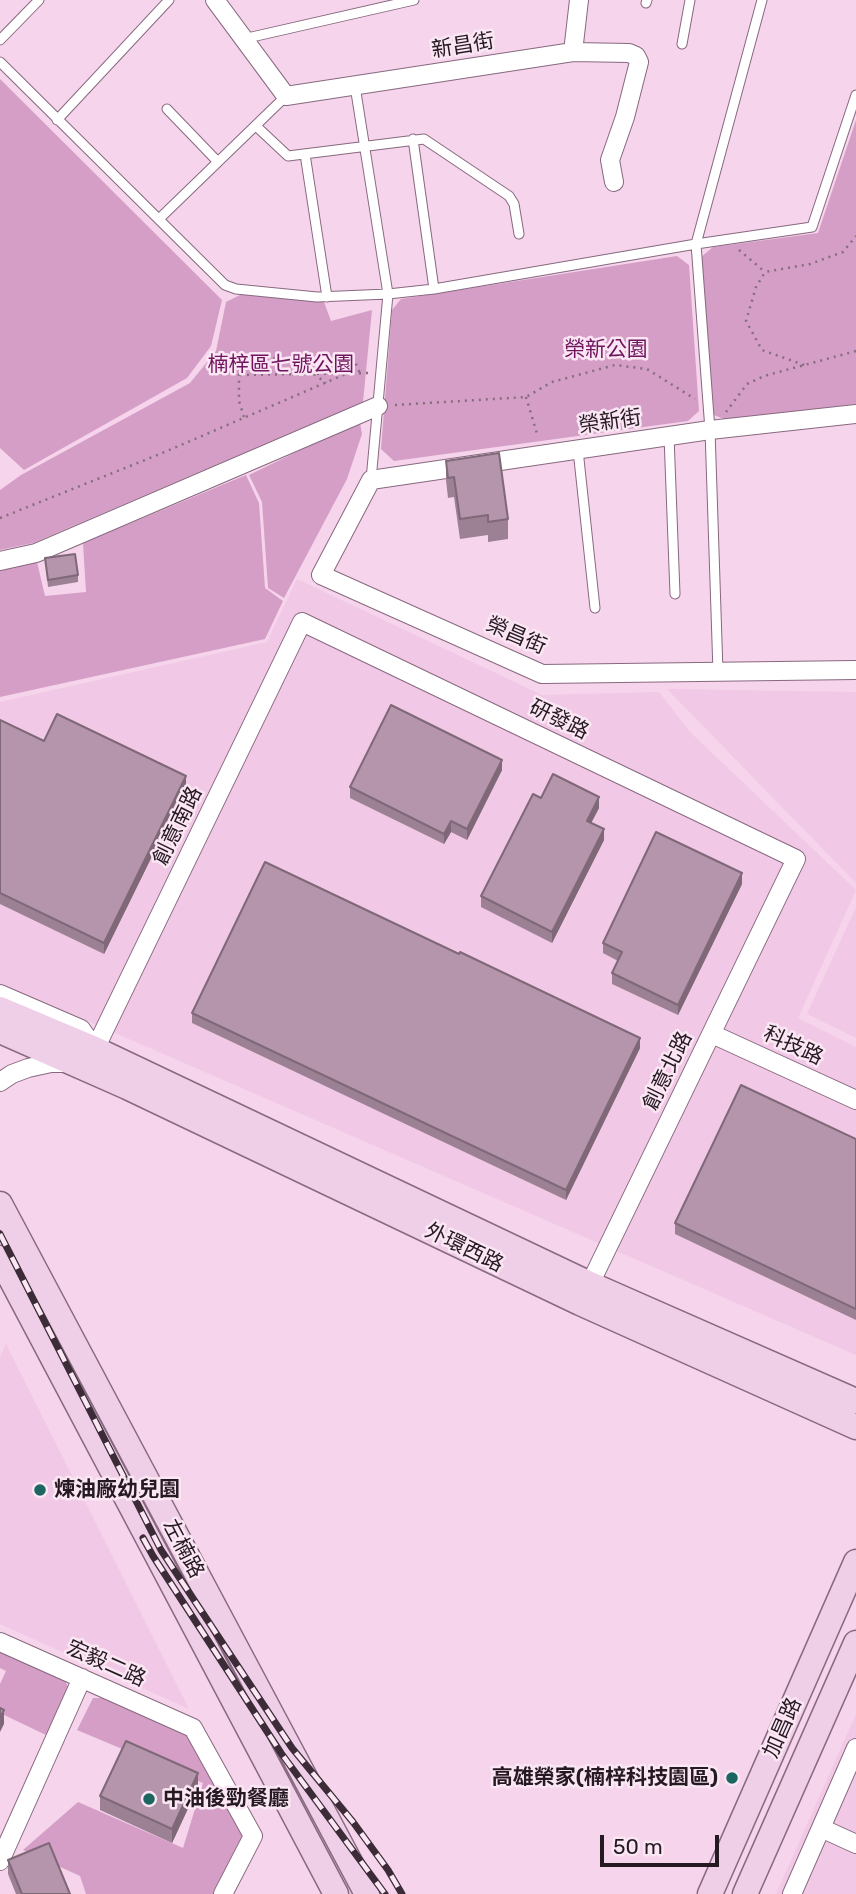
<!DOCTYPE html>
<meta charset="utf-8">
<style>
body{margin:0}
#map{position:relative;width:856px;height:1894px;overflow:hidden;background:#f6d4ec;font-family:Rubik,sans-serif}
canvas{display:block}
.scale{position:absolute;left:600px;top:1835px;width:119px;height:32px;box-sizing:border-box;border:4px solid #251922;border-top:0;padding-left:9px;font-size:21px;line-height:24px;white-space:nowrap;color:#251922;-webkit-text-stroke:5px #fbe6f4;paint-order:stroke}
</style>
<div id="map">
<canvas width="856" height="1894"></canvas>
<div class="scale">50 m</div>
</div>
<script>
const ctx = document.querySelector('canvas').getContext('2d');
ctx.lineJoin = 'round';
function fill(path, color) { ctx.fillStyle = color; ctx.fill(path, 'evenodd'); }
const poly = rows => new Path2D(rows.map(r => 'M' + r).join(''));
function trace(path, color, width, dash) { ctx.strokeStyle = color; ctx.lineWidth = width; ctx.lineCap = dash ? 'butt' : 'round'; ctx.setLineDash(dash || []); ctx.stroke(path); }
function write(font, color, halo, rows, align = 'center') {
  ctx.font = font + ' Rubik,"Noto Sans TC",sans-serif'; ctx.lineWidth = 5; ctx.setLineDash([]); ctx.textBaseline = 'middle'; ctx.strokeStyle = halo; ctx.fillStyle = color; for (const [text, x, y, turn = 0] of rows) {
    ctx.save(); ctx.translate(x, y); ctx.rotate((+turn || 0) * Math.PI / 180); ctx.textAlign = isNaN(turn) ? turn : align; if (halo) ctx.strokeText(text, 0, 0); ctx.fillText(text, 0, 0); ctx.restore();
  }
}
fill(poly([
 [297,579,542,695,659,692,689,731,856,890,798,1018,856,1047,856,1355,0,983,0,702,267,642],
 [667,689,856,692,856,883],
 [856,907,856,1038,807,1014],
 [6,1344,189,1709,0,1624,0,1357],
 [856,1714,856,1894,776,1894]
]), '#f1c8e5');
fill(poly([
 [0,79,222,300,211,346,187,378,24,470,0,448],
 [856,120,856,404,729,421,714,415,701,257,713,247,818,233],
 [677,256,689,265,699,411,688,421,394,461,381,449,392,310,401,299],
 [242,294,324,302,331,321,372,310,363,402,33,543,0,550,0,490,21,475,190,383,216,351,226,302],
 [356,423,360,423,362,434,347,479,284,598,268,588,262,502,249,475],
 [246,475,259,503,265,588,283,601,265,639,0,697,0,570,37,562,45,596,86,592,83,543],
 [0,1650,63,1676,68,1687,46,1735,0,1713,0,1684,6,1671,0,1668],
 [93,1698,107,1698,187,1733,244,1836,218,1894,86,1894,80,1876,23,1850,78,1802,183,1848,203,1783,77,1730]
]), '#d59ec6');
const lane = poly([
 [646,3,647,0],
 [243,39,414,0],
 [0,40,39,0],
 [682,44,690,0],
 [0,62,225,285,236,289,317,297,388,294,434,289,696,244,812,227,856,95],
 [355,86,388,294,371,480],
 [167,109,218,162],
 [57,120,169,0],
 [256,126,288,156,424,139,509,196,514,204,519,234],
 [413,139,434,289],
 [305,154,327,297],
 [159,219,286,96],
 [669,436,675,594],
 [578,450,595,608],
 [718,672,710,430,696,244,762,0]
]);
const street = poly([
 [215,0,286,96,573,52,629,53,636,56,639,62,625,117,610,160,614,182],
 [573,52,579,0],
 [856,414,710,430,371,480,321,575,542,674,856,670],
 [0,561,36,553,378,406],
 [0,994,81,1029,95,1049,302,622,796,859,585,1294],
 [712,1034,856,1100],
 [0,1082,12,1074,28,1068,51,1063,66,1063],
 [0,1642,193,1728,253,1836,223,1894],
 [821,1828,856,1844],
 [0,1861,82,1678],
 [792,1894,856,1748]
]);
const secondary = poly([
 [0,1009,95,1049,590,1284,856,1401],
 [0,1031,127,1087,580,1303,856,1427],
 [0,1204,367,1894],
 [0,1258,336,1894],
 [710,1894,856,1562],
 [745,1894,856,1643]
]);
trace(lane, '#87697f', 11);
trace(street, '#87697f', 20);
trace(secondary, '#87697f', 27);
trace(poly([
 [739,250,765,272],
 [319,361,314,374,326,383],
 [804,365,762,350,746,321,756,287,765,272,810,264,843,252,856,236],
 [240,375,370,373],
 [526,397,538,437],
 [395,405,526,397,552,382,615,365,647,369,695,399],
 [726,412,747,384,764,376,856,351],
 [244,417,239,401,239,375,241,366,251,353,276,359,355,362,360,373],
 [0,518,160,454,348,373]
]), '#846e7e', 2.5, [2, 5]);
trace(lane, '#fff', 9);
trace(street, '#fff', 18);
trace(secondary, '#efcee7', 24);
const rail = poly([
 [0,1234,161,1550,292,1748,353,1822,388,1870,402,1894],
 [143,1538,153,1556,281,1753,385,1894]
]);
trace(rail, '#3b2c37', 7);
trace(rail, '#fbe6f4', 4.5, [13]);
fill(poly([
 [446,461,508,519,508,539,488,542,488,535,460,539,454,497,448,498,446,480],
 [45,558,78,575,78,582,48,587],
 [0,720,44,741,186,787,104,954,0,904],
 [502,770,467,840,451,832,444,844,350,798,350,787],
 [541,798,599,808,591,823,604,840,552,943,481,907,481,896],
 [742,884,678,1015,612,984,612,973,618,961,603,953,603,943],
 [459,954,640,1048,566,1200,192,1023,192,1013],
 [856,1139,856,1320,675,1234,675,1223],
 [198,1787,172,1843,100,1810,100,1796],
 [8,1860,70,1894,16,1894,8,1874]
]), '#9c8094');
fill(poly([
 [502,760,502,770,467,840,467,829],
 [186,776,186,787,104,954,104,943],
 [599,797,599,808,587,831,587,821],
 [451,821,451,832,444,844,444,834],
 [604,829,604,840,552,943,552,932],
 [742,873,742,884,678,1015,678,1005],
 [640,1038,640,1048,566,1200,566,1190],
 [4,1710,4,1724,0,1732,0,1718],
 [198,1773,198,1787,172,1843,172,1829]
]), '#7f6878');
const building = poly([
 [499,453,508,519,488,522,488,515,460,519,454,477,448,478,446,461,499,453],
 [75,554,78,575,48,580,45,558,75,554],
 [391,705,502,760,467,829,451,821,444,834,350,787,391,705],
 [57,714,186,776,104,943,0,893,0,720,44,741,57,714],
 [553,774,599,797,587,821,604,829,552,932,481,896,533,794,541,798,553,774],
 [656,832,742,873,678,1005,612,973,622,952,603,943,656,832],
 [265,862,459,954,460,952,640,1038,566,1190,192,1013,265,862],
 [741,1085,856,1139,856,1309,675,1223,741,1085],
 [0,1708,4,1710,0,1718,0,1708],
 [126,1741,198,1773,172,1829,100,1796,126,1741],
 [49,1843,70,1894,22,1894,8,1860,49,1843]
]);
fill(building, '#b595ac');
trace(building, '#7f6878', 2);
for (const [x, y, r, color] of [
 [40,1490,7,"#1b6660"],
 [732,1778,7,"#1b6660"],
 [149,1799,7,"#1b6660"]
]) { const dot = new Path2D(); dot.arc(x, y, r, 0, 2 * Math.PI); ctx.fillStyle = color; ctx.fill(dot); trace(dot, '#fbe6f4', 2.5); }
write('21px', '#251922', '#fbe6f4', [
 ["新昌街",463,46,-9],
 ["榮新街",610,422,-8],
 ["榮昌街",516,636,23],
 ["研發路",559,720,26],
 ["創意南路",178,826,-64],
 ["科技路",793,1046,25],
 ["創意北路",668,1071,-64],
 ["外環西路",464,1248,26],
 ["左楠路",183,1549,62],
 ["宏毅二路",106,1664,24],
 ["加昌路",783,1728,-66]
]);
write('21px', '#6f145e', '#fbe6f4', [
 ["榮新公園",606,350],
 ["楠梓區七號公園",281,365]
]);
write('bold 21px', '#251922', '#fbe6f4', [
 ["煉油廠幼兒園",54,1490],
 ["高雄榮家(楠梓科技園區)",718,1778,"right"],
 ["中油後勁餐廳",163,1799]
], 'left');
</script>
